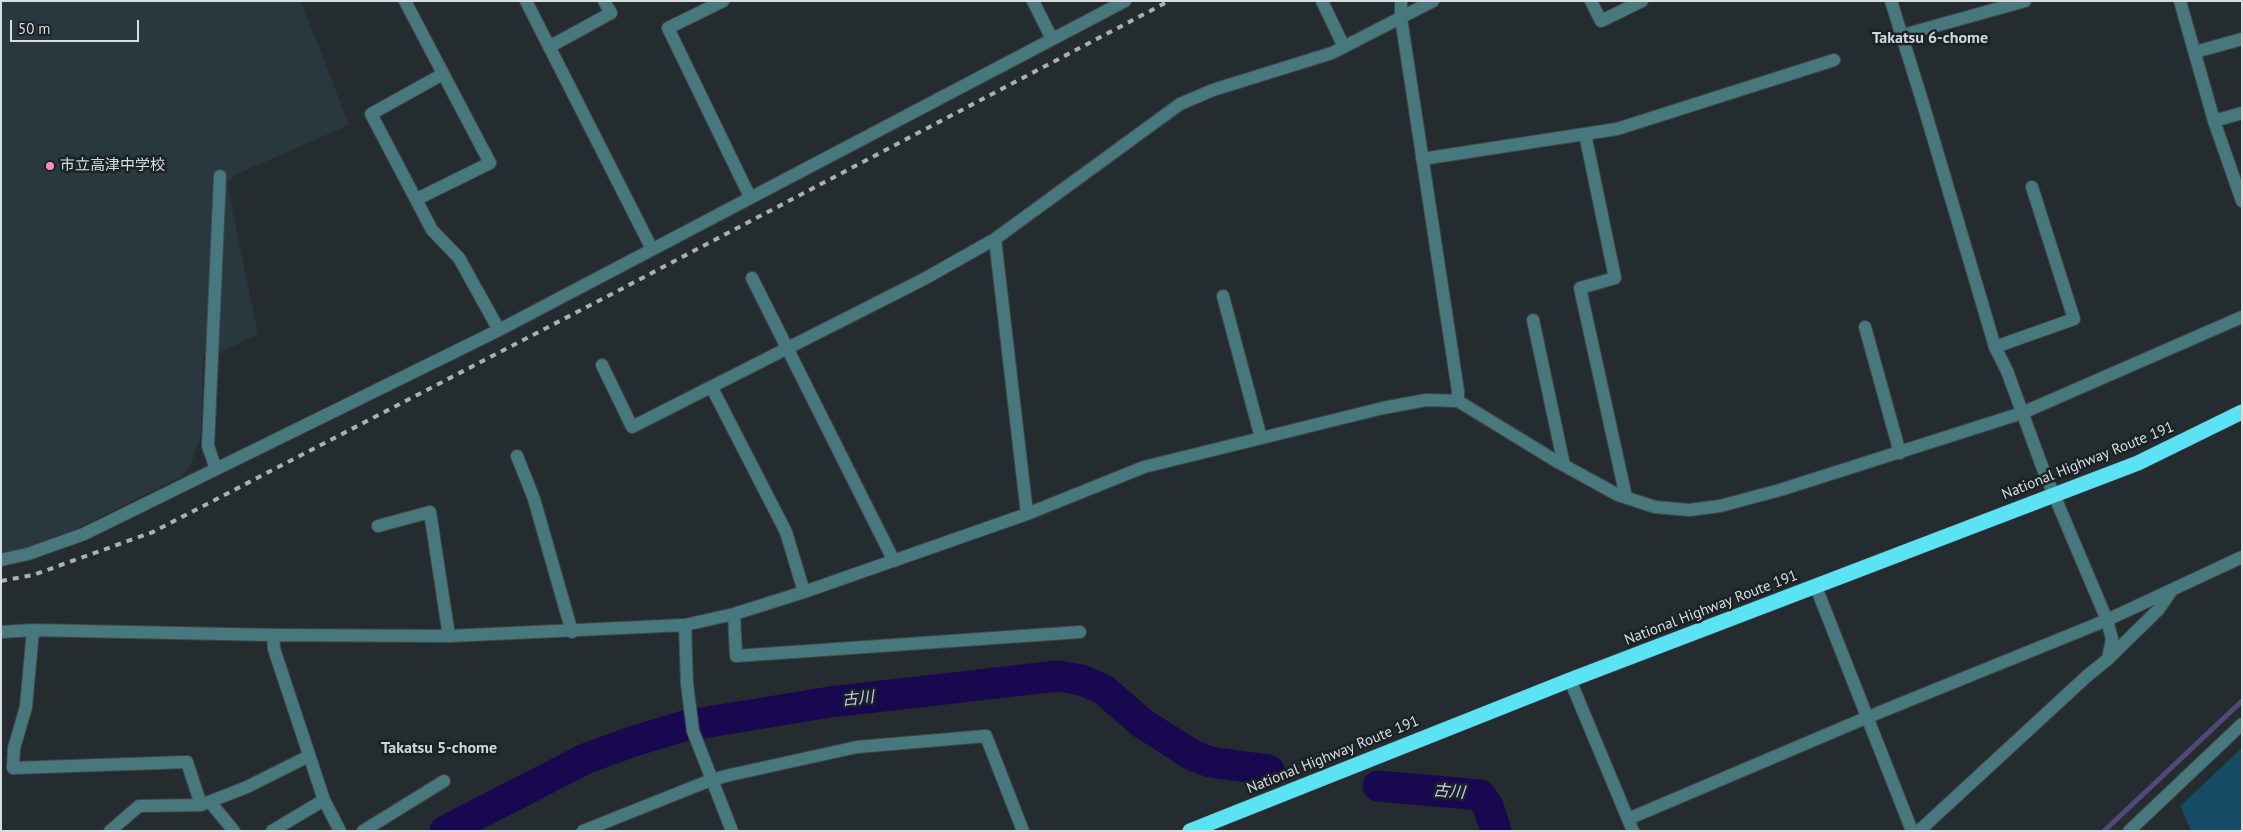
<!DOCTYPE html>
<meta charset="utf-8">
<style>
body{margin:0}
#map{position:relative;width:2243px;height:832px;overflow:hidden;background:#252c30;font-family:"PT Sans",sans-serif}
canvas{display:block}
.frame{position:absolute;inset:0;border:2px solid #d8dde0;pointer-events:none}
.scale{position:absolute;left:10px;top:20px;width:129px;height:22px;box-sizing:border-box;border:2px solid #d8dde0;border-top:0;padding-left:6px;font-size:15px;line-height:18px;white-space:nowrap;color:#d8dde0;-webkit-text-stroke:4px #1b2226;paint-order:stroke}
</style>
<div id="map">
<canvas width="2243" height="832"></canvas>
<div class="frame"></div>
<div class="scale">50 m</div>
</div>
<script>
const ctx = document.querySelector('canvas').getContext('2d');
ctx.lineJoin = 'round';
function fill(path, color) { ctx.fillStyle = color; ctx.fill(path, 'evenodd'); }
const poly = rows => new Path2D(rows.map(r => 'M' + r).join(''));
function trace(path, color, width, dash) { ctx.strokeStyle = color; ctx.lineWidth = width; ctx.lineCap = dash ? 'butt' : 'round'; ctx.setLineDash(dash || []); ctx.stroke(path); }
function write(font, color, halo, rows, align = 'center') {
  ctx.font = font + ' "PT Sans","Noto Sans JP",sans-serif'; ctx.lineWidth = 5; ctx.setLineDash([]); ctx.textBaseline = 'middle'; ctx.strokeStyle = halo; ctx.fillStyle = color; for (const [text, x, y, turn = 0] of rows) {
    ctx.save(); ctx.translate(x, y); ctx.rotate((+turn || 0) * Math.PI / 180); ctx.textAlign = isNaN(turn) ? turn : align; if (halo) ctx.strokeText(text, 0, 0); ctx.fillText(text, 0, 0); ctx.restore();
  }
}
fill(poly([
 [1,1,301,1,349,125,235,175,227,184,258,334,221,352,203,355,201,435,191,464,182,476,72,531,24,549,1,553]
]), '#29373e');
fill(poly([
 [2242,748,2242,831,2191,831,2180,806]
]), '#154b64');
trace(poly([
 [2104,831,2242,701]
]), '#52487b', 5);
trace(poly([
 [1378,786,1480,795,1488,806,1496,831],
 [445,831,585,759,631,742,684,726,830,702,1058,676,1082,680,1104,690,1142,723,1192,755,1210,762,1269,770]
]), '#180850', 31);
const minor = poly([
 [405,1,490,163,417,199],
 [526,1,652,249],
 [723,1,668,28,750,197],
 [1033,1,1052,39],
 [1322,1,1344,47],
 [1401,1,1401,18,1458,391,1458,401],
 [1591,1,1601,21,1642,1],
 [1891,1,1921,97,1995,347,2007,371,2043,469,2107,620,2112,639,2108,659],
 [2180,1,2214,121,2242,201],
 [1903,35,2025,1],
 [549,47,611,13,604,1],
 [2195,52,2242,39],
 [443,74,371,114,432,230,459,258,499,330],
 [2214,121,2242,113],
 [1585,134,1615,278,1580,288,1626,497],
 [1422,159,1617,129,1834,60],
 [995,239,1027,514],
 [752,278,894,561],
 [1223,296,1261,438],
 [1533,320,1564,465],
 [1865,327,1900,453],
 [1995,347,2074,319,2032,187],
 [602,365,632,427,924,279,995,239,1180,104,1213,90,1332,53,1433,1],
 [712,388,786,532,804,592],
 [517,456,534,499,572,632],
 [216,469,208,446,220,176],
 [378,526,430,512,449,636],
 [1,560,28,554,84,534,499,330,1125,1],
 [1816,587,1912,831],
 [734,614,736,656,1080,632],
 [685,625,687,684,693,731,732,831],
 [33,630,26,707,14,748,13,768,187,762,201,805],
 [1,632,33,630,273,635,449,636,685,625,734,614,804,592,1027,514,1144,467,1383,408,1426,400,1458,401,1556,461,1618,495,1655,507,1689,510,1720,506,1780,490,2022,413,2242,317],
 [273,635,274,649,324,800],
 [1570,680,1633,831],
 [210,802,234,831],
 [1628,819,1868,717,2107,620,2242,557],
 [110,831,139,806,201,805,247,787,309,756],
 [272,831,324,800,340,831],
 [363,831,444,781],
 [583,831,711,780,730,775,857,747,986,736,1023,831],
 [1919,831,2087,676,2108,659,2158,610,2172,590],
 [2129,831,2242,724]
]);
const highway = poly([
 [1190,831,1570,680,2138,463,2242,412]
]);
trace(minor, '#42484c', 14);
trace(highway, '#42484c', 16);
trace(minor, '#47787e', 12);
trace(highway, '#5be3f4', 15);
trace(poly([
 [1,581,33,575,153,532,608,296,1169,1]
]), '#aab0b3', 4, [6, 6]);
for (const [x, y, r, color] of [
 [50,166,5,"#fe8ebb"]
]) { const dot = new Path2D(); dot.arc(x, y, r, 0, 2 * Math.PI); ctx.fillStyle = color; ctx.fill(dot); trace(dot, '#1b2226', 2); }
write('15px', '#d8dde0', '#1b2226', [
 ["市立高津中学校",60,166]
], 'left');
write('15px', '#d8dde0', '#1b2226', [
 ["National Highway Route 191",2088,461,-22],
 ["National Highway Route 191",1711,608,-21],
 ["National Highway Route 191",1333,755,-22]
]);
write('bold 16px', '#ced7dc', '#1b2226', [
 ["Takatsu 6-chome",1930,38],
 ["Takatsu 5-chome",439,748]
]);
write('italic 16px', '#c7caf5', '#1b2226', [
 ["古川",858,699,-6],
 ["古川",1449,792,5]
]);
</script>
